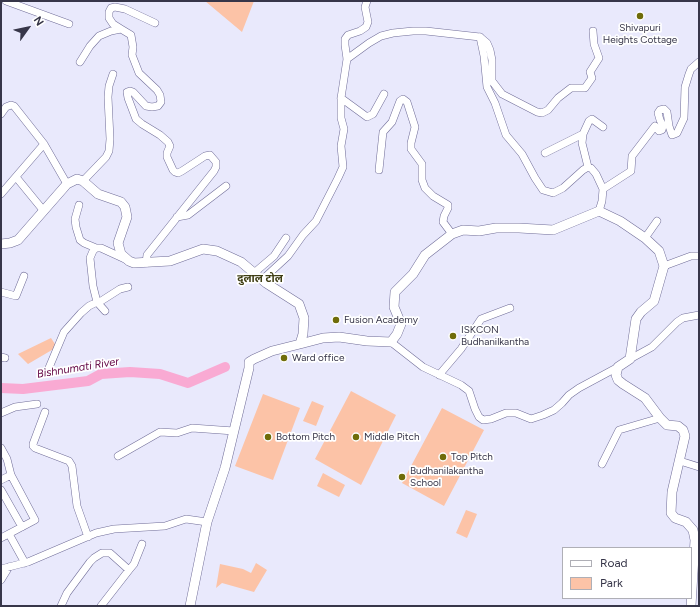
<!DOCTYPE html>
<meta charset="utf-8">
<style>
body{margin:0}
#map{position:relative;width:700px;height:607px;overflow:hidden;background:#e9e9fc;font-family:Figtree,sans-serif}
canvas{display:block}
.frame{position:absolute;inset:0;border:2px solid #373649;pointer-events:none}
.legend{position:absolute;left:562px;top:547px;width:130px;height:52px;box-sizing:border-box;background:#fff;border:1px solid #afafb6;margin:0;padding:5px 7px;list-style:none;font-size:12px;color:#373649}
.legend li{display:flex;align-items:center;gap:8px;height:20px}
.legend b{width:20px;border:1px solid #afafb6}
.north{position:absolute;left:8px;top:8px;width:40px;height:40px;-webkit-text-stroke:3px #fff;paint-order:stroke;rotate:57deg;font-size:11px;font-weight:700;line-height:16px;text-align:center;color:#373649}
.north::after{content:'';display:block;margin:auto;width:14px;height:18px;background:#373649;clip-path:polygon(50% 0,100% 100%,50% 72%,0 100%)}
</style>
<div id="map">
<canvas width="700" height="607"></canvas>
<div class="frame"></div>
<ul class="legend">
<li><b style="height:5px;background:#fff"></b>Road</li>
<li><b style="height:11px;background:#fcc3a7"></b>Park</li>
</ul>
<div class="north">N</div>
</div>
<script>
const ctx = document.querySelector('canvas').getContext('2d');
ctx.lineJoin = 'round';
function fill(path, color) { ctx.fillStyle = color; ctx.fill(path, 'evenodd'); }
const poly = rows => new Path2D(rows.map(r => 'M' + r).join(''));
function trace(path, color, width, dash) { ctx.strokeStyle = color; ctx.lineWidth = width; ctx.lineCap = dash ? 'butt' : 'round'; ctx.setLineDash(dash || []); ctx.stroke(path); }
function write(font, color, halo, rows, align = 'center') {
  ctx.font = font + ' Figtree,"Noto Sans Devanagari",sans-serif'; ctx.lineWidth = 3.5; ctx.setLineDash([]); ctx.textBaseline = 'middle'; ctx.strokeStyle = halo; ctx.fillStyle = color; for (const [text, x, y, turn = 0] of rows) {
    ctx.save(); ctx.translate(x, y); ctx.rotate((+turn || 0) * Math.PI / 180); ctx.textAlign = isNaN(turn) ? turn : align; if (halo) ctx.strokeText(text, 0, 0); ctx.fillText(text, 0, 0); ctx.restore();
  }
}
fill(poly([
 [205,1,254,1,242,32],
 [51,338,57,347,28,364,18,354],
 [351,391,396,415,361,485,315,459],
 [263,394,300,408,273,480,235,466],
 [312,401,324,406,316,426,303,421],
 [442,408,484,430,444,506,402,483],
 [323,473,345,485,339,497,317,486],
 [466,510,477,514,467,538,456,533],
 [256,563,267,570,254,592,222,583,216,588,220,564,243,569,251,573]
]), '#fcc3a7');
trace(poly([
 [1,388,23,389,88,381,101,374,130,372,160,374,188,383,225,367]
]), '#f9aad3', 10);
const street = poly([
 [6,1,69,24],
 [121,29,113,24,109,18,109,12,111,8,115,7,125,9,155,23],
 [593,31,594,44,599,58,590,72,592,78,585,88,571,88,558,98,548,110,542,113,537,112,502,94,492,81,492,60,490,50,487,43,480,37,484,56,487,87,495,103,506,135,522,154,535,178,543,190,553,193,563,188,583,170,588,167,591,168,596,174,603,189,602,201,599,211],
 [347,59,369,43,381,36,393,33,413,31,426,31,480,37],
 [80,62,90,46,99,36,111,31,121,29,131,35,133,47,132,55,139,73,157,90,160,95,161,102,158,106,152,107,146,106,133,92,130,91,127,92,128,98,136,119,142,124,160,135,168,142,170,146,167,153,167,157,173,170,175,172,178,173,182,171,205,156,210,155,216,162,216,167,214,171,147,255,146,263],
 [341,98,367,117,373,114,384,94],
 [1,114,6,107,11,105,14,106,44,144,67,184],
 [583,134,589,121,592,119,603,127],
 [545,153,583,134,582,143,588,167],
 [379,170,383,132,392,122,400,101,403,99,407,102,415,127,411,143,411,149,422,164,422,180,425,188,433,196,448,205,448,208,444,216,443,222,452,234],
 [16,177,43,210],
 [83,181,106,157,109,151,110,139,108,97,109,86,113,74],
 [603,189,631,171,632,156,655,126,659,131,662,130,663,126,660,120,658,113,660,110,664,109,667,112,669,126,672,135,677,133,684,118,685,87,689,74,691,69,699,62],
 [1,194,44,144],
 [79,205,75,219,76,227,80,240,84,243,96,248],
 [177,217,188,215,226,186],
 [645,238,657,221],
 [664,266,691,256,699,256],
 [254,273,274,256,286,238],
 [262,280,288,256,303,235,316,221,338,178,343,167,341,146,344,129,341,118,341,98,347,59,345,45,345,39,348,35,360,31,366,27,368,22,365,7,367,1],
 [1,292,16,296,24,276],
 [98,303,120,289,128,287],
 [105,311,97,302,93,286,90,258,93,251,96,248,101,248,125,259],
 [391,342,423,367,461,385,469,391,475,409,479,417,483,420,491,419,506,413,516,413,531,419,543,415,554,410,562,403,569,395,579,388,618,367],
 [1,357,5,358],
 [630,359,652,347,677,322,683,318,699,315],
 [48,370,64,332,81,313,89,306,97,302],
 [439,375,461,349,481,319,510,308],
 [45,412,33,444,33,446,35,448,69,461,72,466,77,506,88,537],
 [1,413,15,407,37,404],
 [1,448,7,459,11,475,35,520,1,538],
 [118,456,160,432,177,433,192,428,234,431],
 [680,461,699,467],
 [602,464,619,430,660,418],
 [1,480,11,475],
 [1,490,22,527],
 [9,534,25,563],
 [1,569,28,562,96,533,114,529,165,526,186,519,207,522],
 [129,570,134,564,142,544],
 [1,580,9,567],
 [61,606,67,593,90,562,94,558,102,553,110,553,129,570,101,606]
]);
const secondary = poly([
 [1,244,10,243,18,240,67,184,77,179,83,181,98,194,121,202,125,207,127,217,118,243,121,254,129,261,134,263,170,261,203,249,217,251,241,262,266,283,299,304,304,318,303,334,300,344,272,351,254,359,249,362,249,368,225,468,207,522,190,606],
 [300,344,323,338,339,337,367,341,391,342,397,334,401,324,394,307,395,292,413,274,425,255,452,234,463,230,479,231,496,228,519,228,553,230,599,211,620,221,645,238,659,251,664,266,654,301,641,312,636,319,630,359,618,367,616,375,618,380,623,384,645,398,660,418,667,425,678,426,683,430,685,436,672,492,671,513,675,518,686,522,693,530,695,540,691,606]
]);
trace(street, '#706d98', 8);
trace(secondary, '#706d98', 10);
trace(street, '#fff', 7);
trace(secondary, '#fff', 9);
for (const [x, y, r, color] of [
 [640,16,4,"#6f6c09"],
 [336,320,4,"#6f6c09"],
 [453,336,4,"#6f6c09"],
 [284,358,4,"#6f6c09"],
 [268,437,4,"#6f6c09"],
 [356,437,4,"#6f6c09"],
 [443,457,4,"#6f6c09"],
 [402,477,4,"#6f6c09"]
]) { const dot = new Path2D(); dot.arc(x, y, r, 0, 2 * Math.PI); ctx.fillStyle = color; ctx.fill(dot); trace(dot, '#fff', 1.5); }
write('10px', '#373649', '#fff', [
 ["Shivapuri",640,28,"center"],
 ["Heights Cottage",640,40,"center"],
 ["Fusion Academy",344,320],
 ["ISKCON",461,330],
 ["Budhanilkantha",461,342],
 ["Ward office",292,358],
 ["Bottom Pitch",276,437],
 ["Middle Pitch",364,437],
 ["Top Pitch",451,457],
 ["Budhanilakantha",410,471],
 ["School",410,483]
], 'left');
write('bold 11px', '#3f3e14', '#fff', [
 ["दुलाल टोल",260,279]
]);
write('italic 11px', '#620543', '#fff', [
 ["Bishnumati River",78,368,-9]
]);
</script>
